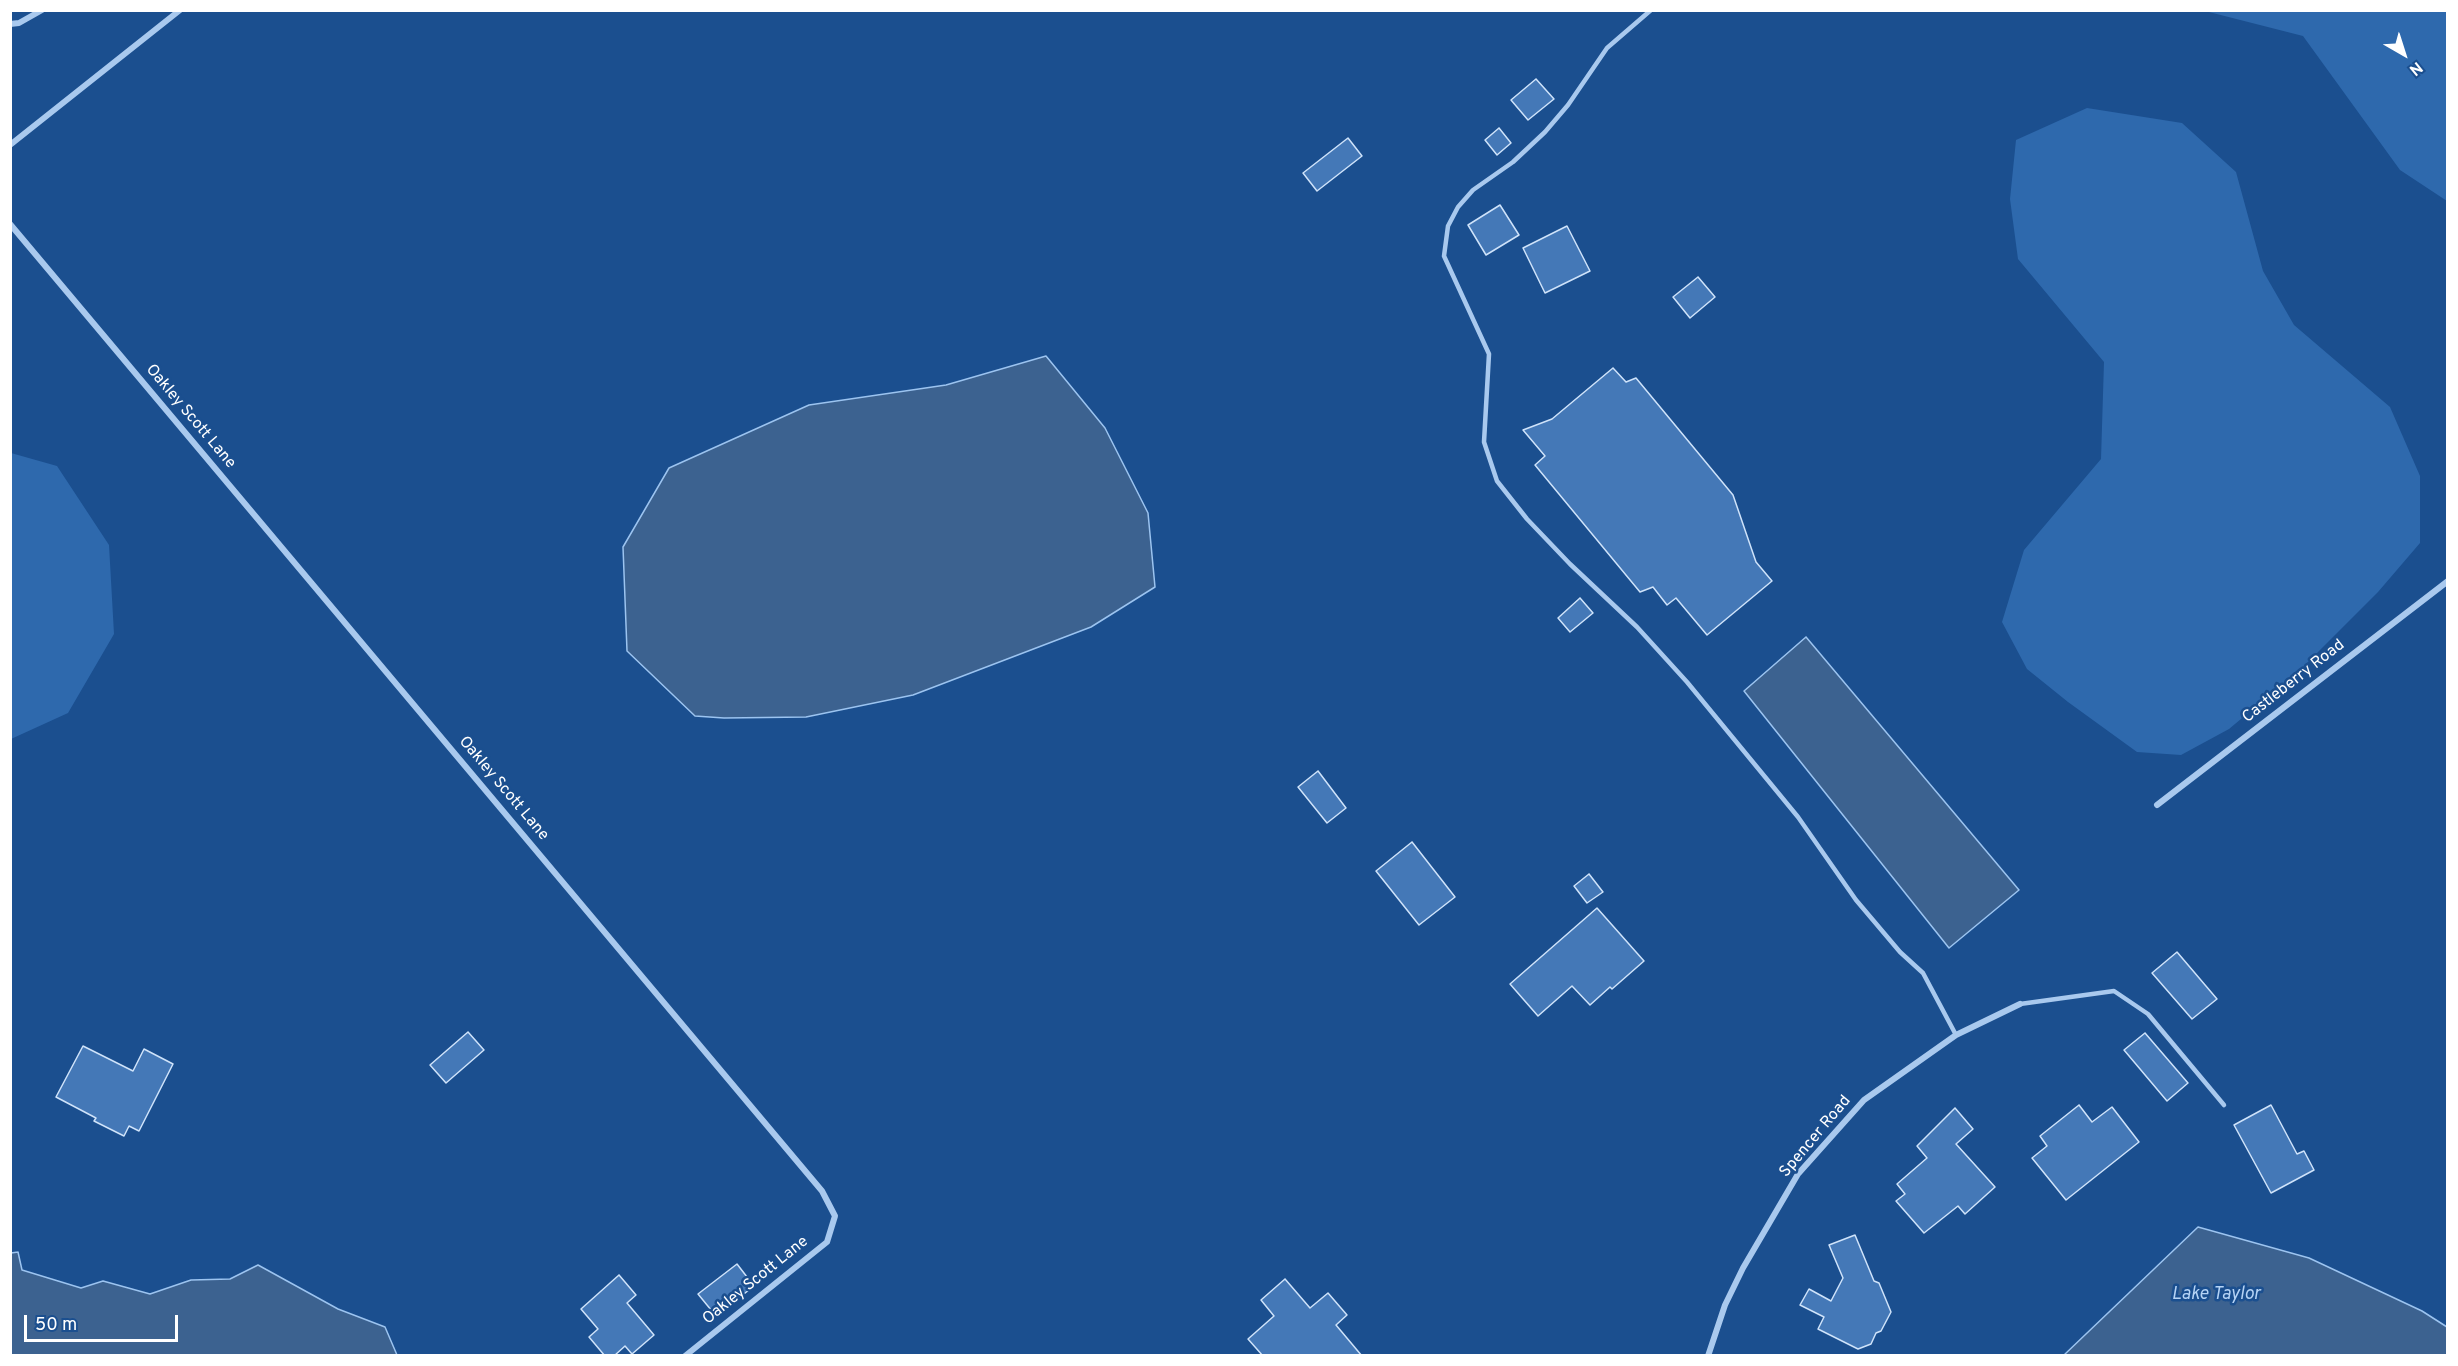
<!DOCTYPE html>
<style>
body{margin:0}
#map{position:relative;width:2458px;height:1366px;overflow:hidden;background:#1b4f8f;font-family:Overpass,sans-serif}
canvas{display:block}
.frame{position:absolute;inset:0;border:12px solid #fff;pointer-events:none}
.north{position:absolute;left:2374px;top:24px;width:60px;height:60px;-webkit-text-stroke:4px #1b4f8f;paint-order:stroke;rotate:141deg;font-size:16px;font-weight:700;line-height:24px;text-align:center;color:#fff}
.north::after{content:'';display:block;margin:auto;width:21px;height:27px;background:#fff;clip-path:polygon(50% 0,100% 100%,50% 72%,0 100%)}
.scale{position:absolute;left:24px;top:1315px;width:154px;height:27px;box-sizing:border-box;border:3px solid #fff;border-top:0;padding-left:8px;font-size:18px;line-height:21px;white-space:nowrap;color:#fff;-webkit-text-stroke:4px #1b4f8f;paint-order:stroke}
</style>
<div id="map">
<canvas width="2458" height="1366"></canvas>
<div class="frame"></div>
<div class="north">N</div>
<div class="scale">50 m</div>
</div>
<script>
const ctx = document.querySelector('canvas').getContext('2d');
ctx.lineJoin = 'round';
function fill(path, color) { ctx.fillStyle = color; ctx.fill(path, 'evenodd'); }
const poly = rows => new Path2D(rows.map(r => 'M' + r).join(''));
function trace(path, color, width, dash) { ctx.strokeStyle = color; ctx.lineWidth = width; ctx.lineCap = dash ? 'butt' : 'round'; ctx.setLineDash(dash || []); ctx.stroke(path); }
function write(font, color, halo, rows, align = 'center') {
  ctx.font = font + ' Overpass,sans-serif'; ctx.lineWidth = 5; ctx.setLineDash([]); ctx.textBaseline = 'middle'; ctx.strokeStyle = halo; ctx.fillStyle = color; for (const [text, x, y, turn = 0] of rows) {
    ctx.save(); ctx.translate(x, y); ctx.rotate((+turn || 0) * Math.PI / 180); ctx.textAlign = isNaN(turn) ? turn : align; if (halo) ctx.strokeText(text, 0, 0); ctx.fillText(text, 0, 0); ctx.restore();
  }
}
fill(poly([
 [2205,11,2447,11,2447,201,2400,170,2303,36],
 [2087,108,2182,123,2236,172,2263,271,2294,325,2390,407,2420,476,2420,543,2378,592,2302,668,2229,729,2181,755,2137,752,2068,702,2027,669,2002,622,2024,550,2101,459,2104,362,2018,259,2010,199,2016,140],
 [11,453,57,466,109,545,114,634,68,713,11,739]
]), '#2e69ad');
const water = poly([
 [1046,356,1105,428,1148,513,1155,587,1091,627,913,695,806,717,724,718,695,716,627,651,623,547,669,468,809,405,946,385,1046,356],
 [1806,637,2019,890,1949,948,1744,691,1806,637],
 [2198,1227,2309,1258,2422,1311,2447,1327,2447,1355,2064,1355,2198,1227],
 [18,1252,22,1270,81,1288,103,1281,150,1294,191,1280,230,1279,258,1265,338,1309,385,1327,397,1355,11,1355,11,1253,18,1252]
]);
fill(water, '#3c6290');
trace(water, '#9cc4f0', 1.5);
const building = poly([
 [1536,79,1554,99,1528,120,1511,100,1536,79],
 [1499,128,1511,143,1497,155,1485,140,1499,128],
 [1348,138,1362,156,1317,191,1303,173,1348,138],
 [1500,205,1519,235,1486,255,1468,225,1500,205],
 [1567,226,1590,271,1545,293,1523,248,1567,226],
 [1698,277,1715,297,1690,318,1673,297,1698,277],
 [1613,368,1626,382,1636,378,1733,495,1756,562,1772,581,1707,635,1676,598,1667,605,1653,587,1640,592,1535,465,1545,456,1523,430,1552,419,1613,368],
 [1580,598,1593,613,1570,632,1558,618,1580,598],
 [1318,771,1346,808,1327,823,1298,787,1318,771],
 [1412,842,1455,897,1419,925,1376,871,1412,842],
 [1589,874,1603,892,1587,903,1574,886,1589,874],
 [1597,908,1644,961,1612,989,1610,987,1590,1005,1572,986,1538,1016,1510,984,1597,908],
 [2177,952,2217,999,2192,1019,2152,973,2177,952],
 [468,1032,484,1050,446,1083,430,1065,468,1032],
 [2145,1033,2188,1083,2167,1101,2124,1050,2145,1033],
 [83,1046,133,1071,144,1049,173,1064,139,1131,129,1126,124,1136,94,1121,96,1118,56,1097,83,1046],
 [2079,1105,2092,1122,2112,1107,2139,1142,2066,1200,2032,1158,2047,1146,2040,1136,2079,1105],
 [2271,1105,2297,1154,2304,1151,2314,1170,2271,1193,2234,1125,2271,1105],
 [1955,1108,1973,1129,1956,1144,1995,1187,1965,1214,1958,1206,1924,1233,1896,1201,1905,1194,1897,1184,1927,1158,1917,1146,1955,1108],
 [1855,1235,1874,1281,1879,1283,1891,1312,1881,1331,1876,1333,1871,1344,1858,1349,1818,1329,1824,1317,1800,1305,1809,1289,1831,1301,1843,1278,1829,1245,1855,1235],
 [737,1264,754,1286,716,1316,698,1294,737,1264],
 [619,1275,636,1295,627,1303,654,1335,632,1354,625,1346,614,1356,605,1356,589,1337,598,1329,581,1309,619,1275],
 [1285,1279,1310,1308,1328,1293,1347,1315,1336,1325,1362,1356,1263,1356,1248,1339,1274,1316,1261,1300,1285,1279]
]);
fill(building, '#4478b7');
trace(building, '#cfe3fa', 1.5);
trace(poly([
 [1651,10,1607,48,1568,105,1545,132,1513,162,1473,190,1458,207,1448,226,1444,256,1489,354,1484,442,1497,481,1527,519,1570,564,1637,627,1687,682,1798,817,1856,900,1900,952,1923,973,1956,1035],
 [2020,1004,2114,991,2148,1014,2224,1105]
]), '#a9c9ee', 4.5);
trace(poly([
 [10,24,19,23,42,10],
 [10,145,180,10],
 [10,224,822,1191,835,1216,827,1242,685,1356],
 [2157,805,2448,581],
 [1708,1356,1725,1305,1743,1268,1798,1174,1864,1100,1956,1035,2020,1004]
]), '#a9c9ee', 6);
write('16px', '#fff', '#1b4f8f', [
 ["Oakley Scott Lane",190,417,50],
 ["Castleberry Road",2294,682,-38],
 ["Oakley Scott Lane",503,789,50],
 ["Spencer Road",1816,1137,-50],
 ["Oakley Scott Lane",756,1281,-39]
]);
write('italic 18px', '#b5d3f5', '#1b4f8f', [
 ["Lake Taylor",2216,1295]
]);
</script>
